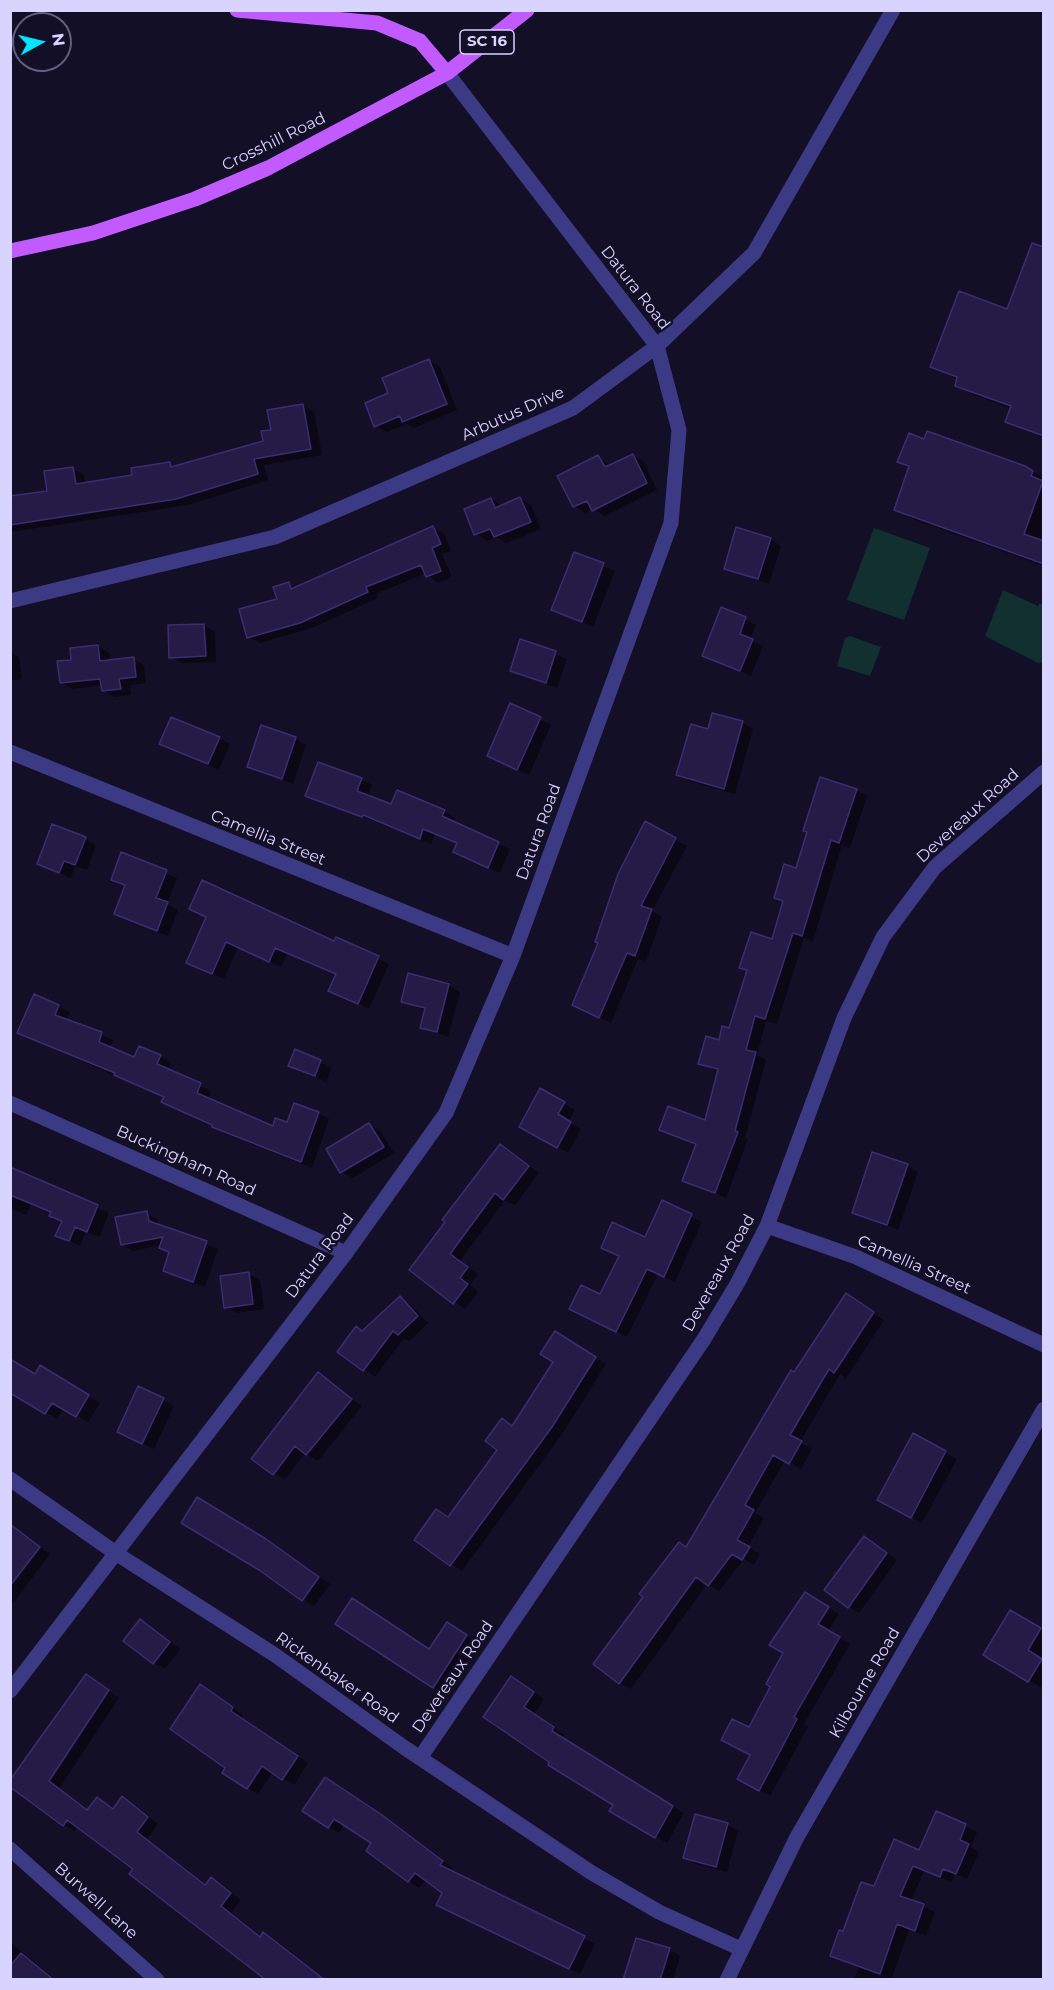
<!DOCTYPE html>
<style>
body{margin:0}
#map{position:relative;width:1054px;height:1990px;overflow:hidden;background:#130f26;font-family:Montserrat,sans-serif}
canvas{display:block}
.frame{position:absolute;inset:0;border:12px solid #d9d4ff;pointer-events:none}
.north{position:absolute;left:12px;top:12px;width:60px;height:60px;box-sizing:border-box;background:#130f26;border:2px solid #625e7d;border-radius:50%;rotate:82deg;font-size:16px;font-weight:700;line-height:24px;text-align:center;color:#d9d4ff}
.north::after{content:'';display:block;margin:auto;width:21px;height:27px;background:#00e5ff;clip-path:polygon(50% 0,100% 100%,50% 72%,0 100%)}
</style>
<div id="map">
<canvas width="1054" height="1990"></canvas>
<div class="frame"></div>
<div class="north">N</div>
</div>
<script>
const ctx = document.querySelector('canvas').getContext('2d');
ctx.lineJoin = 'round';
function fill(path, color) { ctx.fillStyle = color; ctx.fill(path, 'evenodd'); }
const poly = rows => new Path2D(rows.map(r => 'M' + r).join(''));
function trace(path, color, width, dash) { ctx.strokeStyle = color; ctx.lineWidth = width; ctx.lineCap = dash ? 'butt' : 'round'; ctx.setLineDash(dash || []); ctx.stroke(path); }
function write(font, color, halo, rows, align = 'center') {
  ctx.font = font + ' Montserrat,sans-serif'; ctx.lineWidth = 5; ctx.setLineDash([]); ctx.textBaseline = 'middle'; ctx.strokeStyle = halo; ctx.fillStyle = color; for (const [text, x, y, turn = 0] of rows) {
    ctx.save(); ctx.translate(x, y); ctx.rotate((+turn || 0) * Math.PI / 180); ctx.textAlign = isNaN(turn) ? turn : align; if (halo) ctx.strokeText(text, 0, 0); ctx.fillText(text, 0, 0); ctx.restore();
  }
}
fill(poly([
 [874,528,930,548,904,620,847,600],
 [1003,590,1038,606,1040,603,1043,605,1043,662,1038,663,985,636],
 [850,636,881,647,870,676,837,666,845,638]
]), '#12302f');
fill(poly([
 [1044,248,1044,438,1007,421,1012,409,974,395,957,385,958,380,932,366,1008,311],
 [429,360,440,367,457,410,414,428,407,424,387,432,375,426,390,394],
 [303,405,314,412,322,455,264,465,268,480,188,505,10,532,10,497,49,492,73,469,84,475,85,484,134,476,170,464,175,467,264,442,272,431],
 [928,432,1024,467,1044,478,1044,566,913,519,896,510,910,468,899,462,925,441],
 [632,455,644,462,657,490,605,516,593,509,585,513,574,506,598,457,611,466],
 [491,499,503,506,520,499,531,505,541,529,506,543,496,537,487,541,476,534],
 [433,528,444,534,451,551,442,554,452,577,438,583,426,573,376,594,378,598,312,628,260,643,249,637,289,584,296,588],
 [770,539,781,546,769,584,726,568],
 [575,554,615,571,593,627,553,609],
 [722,609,756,625,750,640,763,646,751,676,704,655],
 [204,625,215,632,216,662,182,663,171,657],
 [521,641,567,659,557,688,511,671],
 [98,646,109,653,110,661,133,659,144,665,146,683,130,685,131,695,114,697,103,690,103,685,72,689,61,682,73,661],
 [10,652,19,657,22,679,10,681],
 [540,719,551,725,529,775,499,761],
 [742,723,753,729,735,794,689,781,678,774,709,730],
 [219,738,230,744,219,770,161,744],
 [295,739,306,745,293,784,248,766],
 [361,779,372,785,368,797,392,806,444,811,455,818,453,823,510,849,500,873,455,852,458,843,435,834,431,844,307,795],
 [856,790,867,796,850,848,842,845,813,941,804,938,777,1024,766,1021,757,1055,766,1060,745,1138,748,1139,726,1198,684,1180,697,1145,661,1129,706,1122,719,1072,700,1063,730,1029,749,971,741,967,773,941,784,902,776,897],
 [646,824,687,846,652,911,662,917,646,961,638,959,611,1023,584,1011],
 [85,839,96,845,87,870,75,866,71,878,39,864],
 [122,854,177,878,167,904,178,910,168,936,116,914,126,887,113,879],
 [191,909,335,943,337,939,389,964,369,1009,340,994,337,975,287,953,281,967,238,947,224,979,199,968,207,918],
 [409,975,449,985,460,992,448,1037,422,1027,426,1011,403,1001],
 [34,996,70,1012,66,1020,113,1040,109,1048,135,1059,160,1056,171,1063,167,1070,211,1091,208,1099,273,1128,318,1113,329,1119,312,1168,224,1133,163,1102,165,1098,19,1033],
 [296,1051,332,1068,326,1082,290,1065],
 [541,1090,575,1110,568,1122,581,1129,568,1153,521,1126],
 [369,1125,380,1131,394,1153,353,1178,342,1172],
 [501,1146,539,1173,515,1205,505,1200,460,1261,478,1274,470,1285,478,1292,465,1309,411,1270],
 [907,1166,918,1172,898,1230,853,1212],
 [10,1169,109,1213,99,1237,86,1232,80,1246,57,1235,63,1222,51,1215,52,1213,31,1204,26,1215,10,1208],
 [662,1202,702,1222,675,1282,658,1274,627,1337,582,1314,601,1296,646,1239],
 [146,1213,157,1219,159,1226,218,1249,205,1287,164,1271,170,1253,161,1248,162,1245,133,1251,122,1244],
 [249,1274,260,1280,264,1309,237,1313,226,1307],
 [400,1298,411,1305,428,1323,409,1341,404,1338,375,1377,339,1351],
 [857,1302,884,1320,846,1378,840,1374,800,1442,812,1449,801,1469,785,1460,755,1513,764,1518,748,1547,760,1554,754,1565,744,1559,719,1591,707,1584,631,1689,620,1683,687,1548],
 [566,1339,606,1364,563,1433,462,1571,416,1539,449,1518,499,1450,502,1420,514,1427],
 [10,1360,36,1375,41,1367,100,1403,88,1422,64,1408,57,1419,21,1397,19,1400,10,1395],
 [318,1374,362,1406,318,1461,305,1453,285,1480,253,1458],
 [163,1400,174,1406,154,1449,119,1432],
 [913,1435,957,1459,922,1523,879,1499],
 [15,1529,50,1554,10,1607,10,1534],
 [875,1544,897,1560,859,1613,848,1606],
 [277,1547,330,1584,314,1606,259,1569],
 [816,1600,839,1614,828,1631,850,1644,804,1724,808,1727,770,1796,739,1779,752,1755,749,1729],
 [1010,1612,1044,1631,1044,1689,985,1655],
 [151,1627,180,1649,165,1669,154,1663],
 [458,1630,477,1642,445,1693,434,1687,430,1651],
 [97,1682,119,1698,59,1789,88,1811,97,1799,114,1809,122,1798,133,1805,158,1824,147,1839,206,1885,212,1878,223,1885,241,1900,231,1913,261,1937,264,1934,275,1940,326,1980,268,1980,135,1869,78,1826,75,1831,64,1825,10,1785],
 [522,1684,544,1699,534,1714,564,1735,562,1739,684,1813,667,1843,611,1810,615,1804,485,1717],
 [212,1693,243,1715,241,1719,308,1763,294,1785,273,1772,258,1794,248,1788,227,1768],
 [336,1785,393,1823,453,1868,450,1872,595,1944,580,1974,449,1911,444,1893,426,1879,419,1888,409,1881,373,1843,345,1824,339,1833,328,1827],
 [936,1813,977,1832,971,1847,979,1852,967,1879,955,1874,951,1882,924,1871,911,1901,935,1912,926,1936,909,1930,891,1980,854,1980,859,1968,832,1956,875,1888,920,1852],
 [727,1824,738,1831,727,1872,696,1864,685,1857],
 [10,1942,56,1980,10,1980],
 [669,1949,680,1956,673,1980,625,1980]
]), '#0007');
const building = poly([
 [1032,243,1044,247,1044,436,1005,422,1011,406,955,386,957,377,930,367,959,291,1007,309,1032,243],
 [429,359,447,404,402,422,400,416,374,427,365,403,388,393,382,378,429,359],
 [303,404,311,449,254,459,258,474,176,499,10,525,10,496,47,491,44,471,73,467,76,484,132,475,131,468,170,462,171,467,263,441,261,431,271,430,267,410,303,404],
 [927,431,1025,466,1033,471,1031,476,1043,481,1024,534,1044,541,1044,564,894,510,909,466,897,462,909,433,924,439,927,431],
 [633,454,647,483,592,511,587,501,573,507,557,476,598,455,605,467,633,454],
 [520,497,531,522,494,537,490,529,474,535,464,509,491,498,495,508,520,497],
 [433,526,441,544,432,548,441,571,426,577,421,565,366,587,368,592,300,623,247,638,239,609,277,599,273,587,289,582,291,589,433,526],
 [736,527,771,538,758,579,724,569,736,527],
 [574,552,604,563,582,622,551,610,574,552],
 [721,607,746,617,740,634,753,639,740,671,702,656,721,607],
 [204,624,206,656,169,658,168,625,204,624],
 [520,639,556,651,546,683,510,671,520,639],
 [98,645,100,661,134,657,136,677,119,679,121,689,102,691,100,679,60,683,57,661,71,660,70,648,98,645],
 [510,703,541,717,517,770,487,756,510,703],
 [712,713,743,721,724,789,676,775,691,724,708,729,712,713],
 [171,717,220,737,208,764,159,744,171,717],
 [261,725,296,737,282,779,247,767,261,725],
 [318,762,362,778,357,791,391,804,397,790,445,810,442,816,499,842,488,868,453,852,457,843,423,829,420,839,363,815,362,817,305,796,318,762],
 [820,777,857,789,839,843,831,840,802,936,793,933,765,1019,755,1016,746,1050,756,1052,735,1131,738,1132,715,1193,682,1181,696,1144,659,1130,668,1106,705,1120,718,1069,698,1064,706,1036,719,1040,722,1026,729,1028,747,970,739,968,751,932,772,939,783,901,774,898,784,864,796,868,807,832,803,831,820,777],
 [645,821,676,838,641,906,652,909,635,956,627,953,599,1018,572,1005,598,943,595,942,618,874,645,821],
 [52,824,86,837,75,865,64,861,59,873,37,864,52,824],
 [121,852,167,870,156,898,168,902,157,931,114,914,125,885,111,880,121,852],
 [202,880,334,941,336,937,379,956,358,1004,328,991,336,974,275,948,269,962,226,942,212,974,186,963,206,917,189,909,202,880],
 [408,973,449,984,437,1032,420,1028,425,1008,401,1002,408,973],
 [34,994,59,1005,55,1015,102,1032,99,1042,134,1057,139,1046,161,1055,157,1064,201,1083,197,1093,273,1126,275,1118,287,1122,294,1103,319,1112,301,1162,212,1127,212,1125,161,1102,164,1097,114,1075,115,1073,17,1033,34,994],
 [295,1049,321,1060,315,1076,288,1066,295,1049],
 [540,1088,565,1102,558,1114,571,1122,557,1148,519,1127,540,1088],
 [369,1123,384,1147,340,1173,326,1149,369,1123],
 [500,1144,529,1166,503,1200,495,1193,450,1254,468,1267,460,1278,468,1284,453,1304,409,1270,445,1222,442,1220,500,1144],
 [872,1152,908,1164,887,1225,852,1213,872,1152],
 [10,1167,98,1205,87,1232,75,1227,69,1241,55,1236,62,1221,49,1216,51,1212,10,1195,10,1167],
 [662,1200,692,1214,664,1277,647,1269,616,1332,569,1309,581,1285,600,1294,619,1256,601,1248,612,1222,645,1237,662,1200],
 [147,1211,149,1221,207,1241,193,1282,163,1271,169,1252,159,1248,163,1237,121,1245,115,1217,147,1211],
 [249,1272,253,1304,224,1308,220,1276,249,1272],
 [846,1293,874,1312,834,1373,829,1369,790,1435,802,1441,789,1464,773,1455,745,1505,754,1510,737,1540,750,1547,742,1560,732,1554,708,1586,696,1577,619,1684,593,1664,643,1597,639,1594,679,1542,686,1547,791,1370,794,1372,846,1293],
 [400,1296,418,1316,398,1335,393,1331,363,1371,337,1352,356,1326,362,1331,400,1296],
 [555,1331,596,1357,552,1427,450,1566,414,1540,436,1509,448,1517,497,1450,485,1441,502,1418,512,1426,553,1362,540,1354,555,1331],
 [10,1359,35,1374,40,1365,89,1395,76,1417,52,1403,45,1414,10,1393,10,1359],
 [318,1372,352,1399,306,1455,295,1446,273,1475,251,1459,318,1372],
 [138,1386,164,1398,142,1444,117,1432,138,1386],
 [913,1433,946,1451,911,1518,877,1500,913,1433],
 [197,1497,266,1539,319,1577,302,1601,259,1570,181,1523,197,1497],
 [10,1524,40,1547,10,1586,10,1524],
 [864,1536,887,1553,848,1608,824,1590,864,1536],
 [805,1592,829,1607,818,1624,840,1637,794,1717,797,1719,759,1791,737,1779,750,1755,721,1740,732,1719,749,1727,770,1687,766,1684,783,1653,769,1645,805,1592],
 [352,1598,429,1649,447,1622,467,1635,433,1688,335,1624,352,1598],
 [1010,1610,1041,1628,1028,1650,1042,1659,1028,1682,983,1655,1010,1610],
 [140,1619,170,1642,153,1664,123,1641,140,1619],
 [86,1674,109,1690,49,1781,87,1810,97,1797,113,1809,122,1796,148,1817,137,1832,205,1885,211,1877,231,1893,221,1906,260,1937,263,1932,325,1980,266,1980,129,1874,133,1869,67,1820,63,1826,10,1787,10,1780,86,1674],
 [511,1676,534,1692,524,1707,554,1727,552,1731,673,1806,655,1838,609,1811,613,1805,548,1765,549,1762,483,1717,511,1676],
 [200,1684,233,1707,231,1711,298,1756,282,1780,262,1766,247,1789,222,1773,225,1768,170,1729,200,1684],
 [325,1777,382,1815,443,1861,440,1865,585,1936,569,1969,436,1905,442,1893,415,1873,408,1882,366,1851,371,1843,334,1819,328,1828,302,1811,325,1777],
 [936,1811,966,1824,960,1840,969,1844,956,1874,943,1869,940,1877,913,1866,900,1896,924,1904,915,1931,897,1924,880,1974,830,1956,839,1930,843,1931,861,1882,874,1886,894,1839,919,1850,936,1811],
 [695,1814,728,1823,716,1867,683,1858,695,1814],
 [636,1938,670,1948,660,1980,623,1980,636,1938],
 [21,1953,54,1980,10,1980,10,1966,21,1953]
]);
fill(building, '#241b47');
trace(building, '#3b2d73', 1.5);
trace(poly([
 [10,601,275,537,573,408,657,346,754,253,893,10],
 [10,752,513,956],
 [10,1103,346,1253],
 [767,1226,856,1257,1044,1345],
 [10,1479,117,1554,275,1655,405,1748,592,1873,659,1912,741,1949],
 [10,1691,346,1253,446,1113,513,956,671,523,679,430,657,346,447,73],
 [420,1758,704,1339,737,1284,767,1226,844,1018,883,937,935,867,1044,772],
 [10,1849,157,1980],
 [727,1980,797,1837,1044,1409]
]), '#3d3a85', 15);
trace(poly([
 [237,10,377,23,420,41,447,73],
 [10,251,93,233,195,199,268,168,447,73,527,10]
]), '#c25bff', 15);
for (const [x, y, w] of [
 [487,42,54]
]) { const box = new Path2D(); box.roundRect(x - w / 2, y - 12, w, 24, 4.5); ctx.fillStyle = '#130f26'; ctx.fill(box); trace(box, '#d9d4ff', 1.5); }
write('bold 15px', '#d9d4ff', null, [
 ["SC 16",487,42]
]);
write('16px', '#d9d4ff', '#130f26', [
 ["Crosshill Road",274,142,-26],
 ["Datura Road",635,288,52],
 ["Arbutus Drive",513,414,-24],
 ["Devereaux Road",968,816,-42],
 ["Datura Road",539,832,-70],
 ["Camellia Street",268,838,22],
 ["Buckingham Road",186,1161,24],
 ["Datura Road",320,1256,-53],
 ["Camellia Street",914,1265,24],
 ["Devereaux Road",719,1273,-61],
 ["Devereaux Road",453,1677,-56],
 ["Rickenbaker Road",337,1678,35],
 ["Kilbourne Road",865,1683,-60],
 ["Burwell Lane",96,1901,42]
]);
</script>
